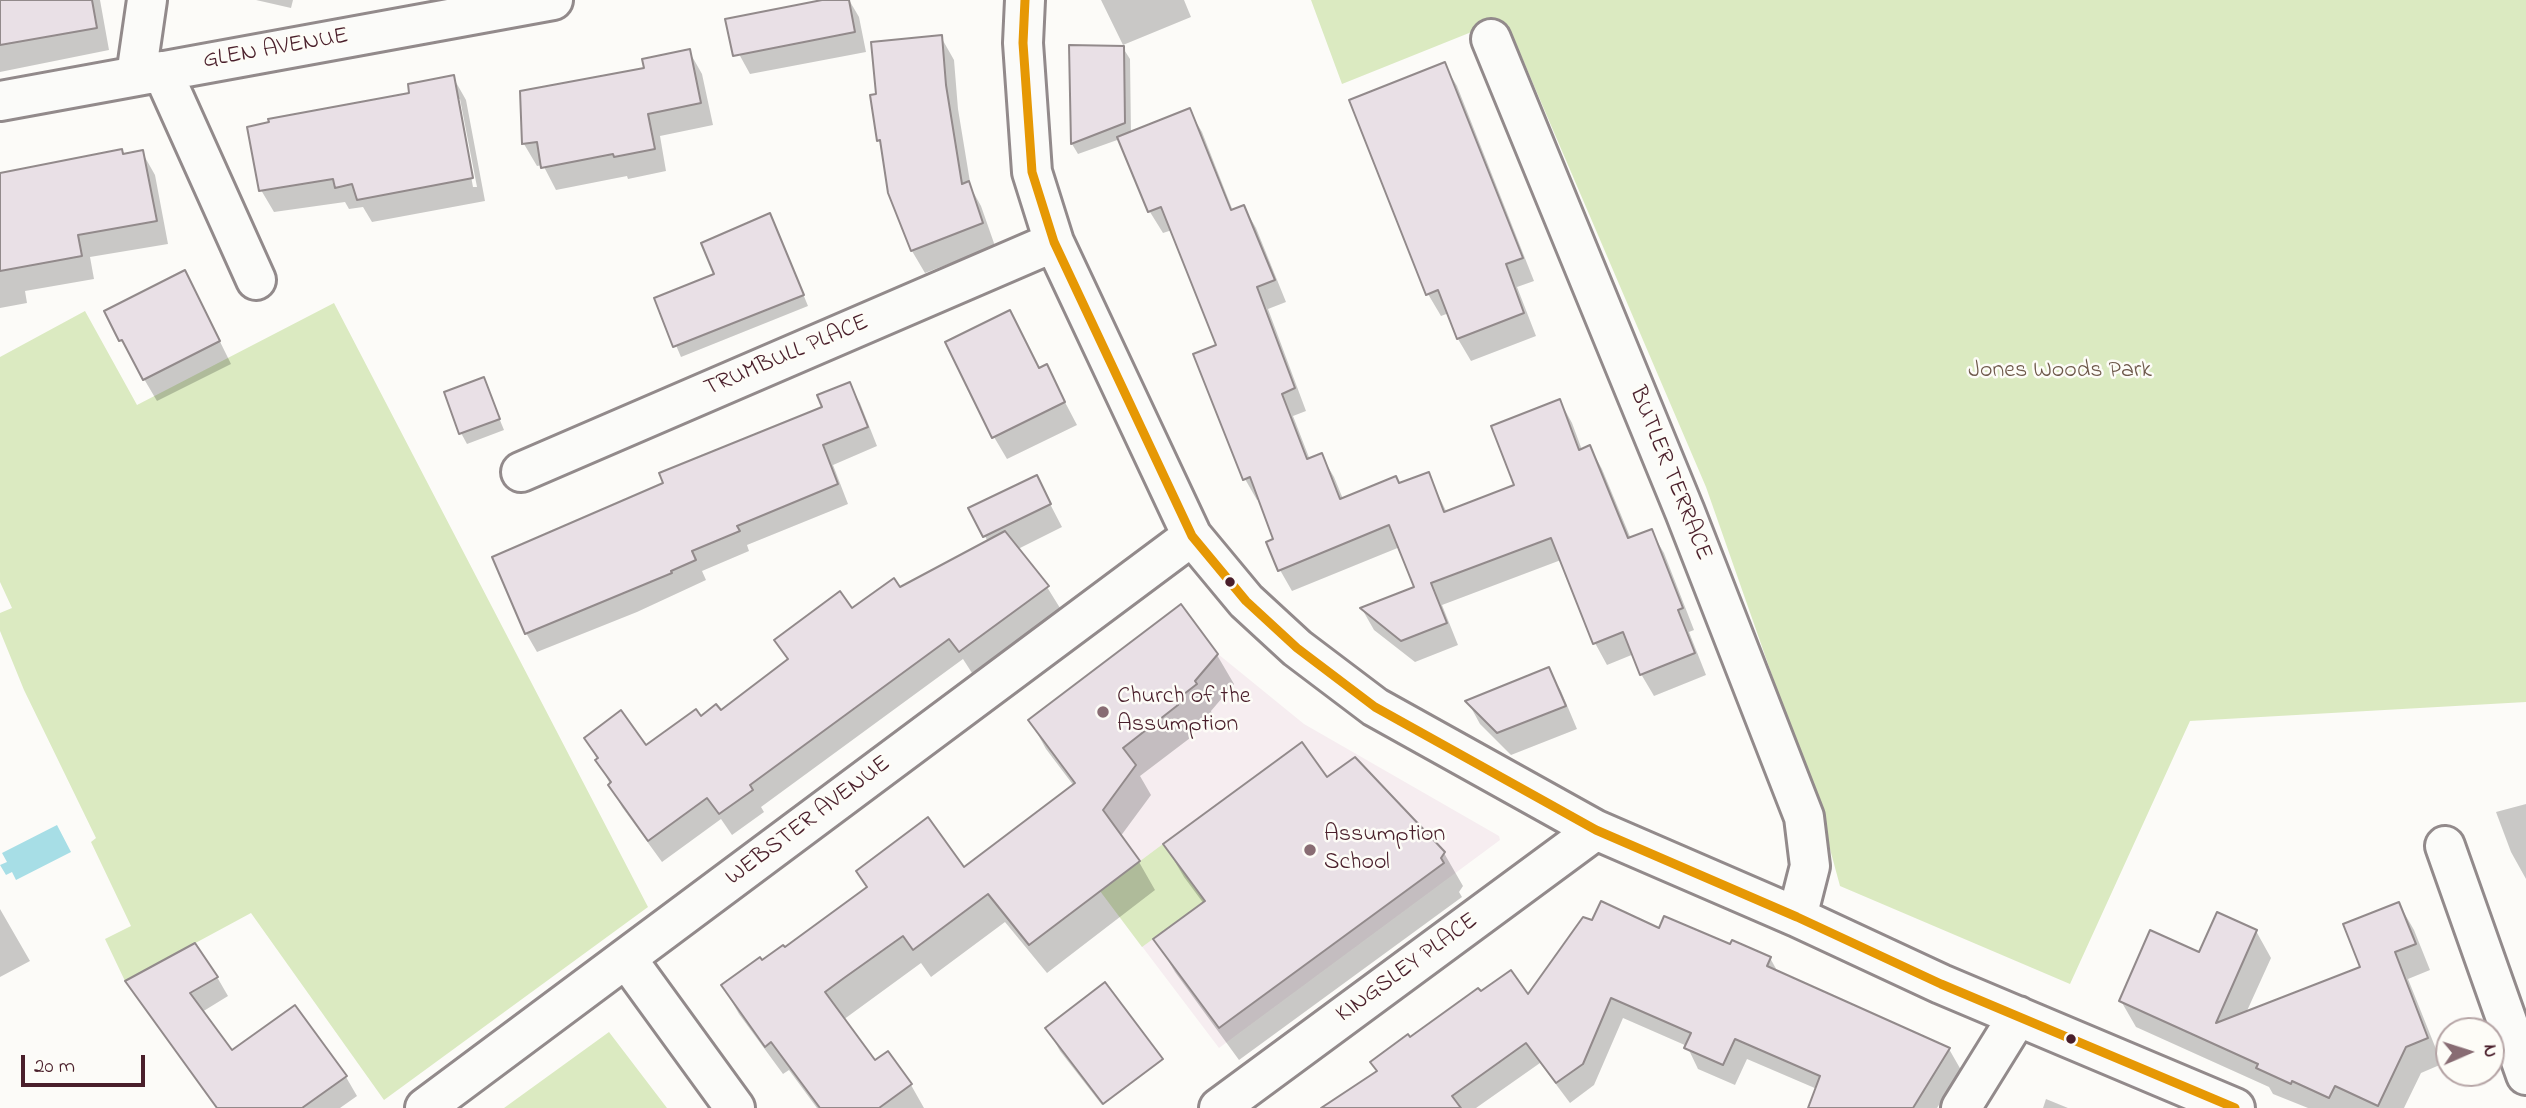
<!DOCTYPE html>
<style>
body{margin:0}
#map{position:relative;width:2526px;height:1108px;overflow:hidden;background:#fcfbf8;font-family:"Indie Flower",sans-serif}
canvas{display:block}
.north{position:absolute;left:2435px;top:1017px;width:70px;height:70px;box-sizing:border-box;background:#fdfcf7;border:2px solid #b5a4a5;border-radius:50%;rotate:87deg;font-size:19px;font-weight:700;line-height:28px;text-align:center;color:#4a1f2b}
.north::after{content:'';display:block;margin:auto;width:24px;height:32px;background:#886c73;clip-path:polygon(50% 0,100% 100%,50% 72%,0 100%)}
.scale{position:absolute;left:21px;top:1055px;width:124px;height:32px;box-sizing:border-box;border:4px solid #4a1f2b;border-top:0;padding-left:9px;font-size:21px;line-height:24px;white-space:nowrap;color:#4a1f2b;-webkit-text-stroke:5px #fdfcf7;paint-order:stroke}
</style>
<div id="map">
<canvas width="2526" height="1108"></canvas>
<div class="north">N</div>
<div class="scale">20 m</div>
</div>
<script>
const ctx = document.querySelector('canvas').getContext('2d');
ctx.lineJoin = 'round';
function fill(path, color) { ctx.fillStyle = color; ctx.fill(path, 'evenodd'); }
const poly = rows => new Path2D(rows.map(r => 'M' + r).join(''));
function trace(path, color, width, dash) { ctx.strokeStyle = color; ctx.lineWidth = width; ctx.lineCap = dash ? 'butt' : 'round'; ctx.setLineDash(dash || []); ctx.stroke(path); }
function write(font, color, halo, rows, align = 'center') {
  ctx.font = font + ' "Indie Flower",sans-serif'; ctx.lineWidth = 5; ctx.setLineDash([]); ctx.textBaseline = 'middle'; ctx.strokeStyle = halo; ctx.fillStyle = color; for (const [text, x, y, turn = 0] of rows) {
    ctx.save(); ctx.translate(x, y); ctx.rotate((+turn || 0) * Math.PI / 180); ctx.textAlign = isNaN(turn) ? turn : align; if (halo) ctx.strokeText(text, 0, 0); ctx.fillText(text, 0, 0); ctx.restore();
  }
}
fill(poly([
 [1218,654,1304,724,1499,836,1500,840,1219,1048,1100,891,1140,861,1103,810,1136,765,1123,748,1178,706,1175,701,1197,684,1194,679]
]), '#f6edf0');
fill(poly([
 [1311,0,2526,0,2526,702,2190,721,2070,984,1840,886,1820,812,1706,487,1508,25,1489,25,1342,84],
 [334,303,648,907,384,1100,251,913,125,981,105,939,131,926,91,842,96,838,24,690,0,631,0,613,12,608,0,582,0,357,85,311,137,405],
 [1163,844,1205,901,1142,947,1100,891],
 [609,1032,667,1108,504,1108]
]), '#dbeac1');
fill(poly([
 [57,825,71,852,16,880,12,872,6,875,0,865,7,862,2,853]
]), '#a7dee6');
fill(poly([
 [0,0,100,0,109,50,0,72],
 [256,0,293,0,291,8],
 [831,0,849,0,859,17,866,52,750,74,739,54],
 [1101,0,1184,0,1191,17,1123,45],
 [941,37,954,60,958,109,971,188,981,206,995,246,925,273,912,251,889,191,882,145,879,140,878,95],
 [1071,47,1123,48,1130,59,1131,134,1189,110,1202,132,1233,211,1244,207,1256,228,1286,302,1268,309,1306,411,1293,416,1310,460,1321,455,1334,477,1343,499,1399,485,1428,474,1447,513,1516,486,1560,401,1572,423,1582,450,1590,447,1602,469,1631,539,1651,531,1664,553,1694,630,1689,632,1706,675,1654,696,1641,674,1634,654,1607,665,1595,643,1561,560,1442,605,1458,645,1415,662,1374,630,1362,609,1416,588,1400,547,1292,591,1280,570,1276,540,1260,499,1257,500,1245,479,1218,346,1172,230,1163,233,1150,212,1120,139,1078,154,1072,144],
 [689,51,702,74,713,125,660,136,666,171,628,179,627,176,556,190,543,165,537,166,524,144,521,93,646,69],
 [1444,64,1457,86,1534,281,1517,287,1536,336,1471,361,1458,339,1449,313,1441,316,1428,294],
 [453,77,466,100,485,201,372,222,363,207,349,209,345,202,274,212,261,190,411,94],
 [457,99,460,99,477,187,473,187],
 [122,151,124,156,142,152,155,175,168,244,90,257,94,279,25,291,27,303,0,308,0,201],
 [775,226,808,306,681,357,656,299,717,275],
 [197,295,231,364,157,401,121,340],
 [1010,312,1039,369,1046,366,1077,425,1007,459,994,437],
 [483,379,504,430,467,444,461,433],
 [849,384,860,403,877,446,833,465,848,504,747,545,749,551,702,571,706,580,637,612,537,652,526,633,665,484,824,407],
 [1036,477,1062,527,1018,549,1047,587,1060,608,972,673,963,659,761,807,764,812,732,835,721,819,662,862,622,807,586,738,645,747,700,718,720,712,788,661,777,641,899,589,988,542,971,508],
 [1217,655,1234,684,1211,711,1212,714,1191,730,1194,735,1140,776,1151,795,1120,837,1139,862,1155,890,1047,973,1005,922,931,977,921,963,843,1020,875,1063,911,1085,924,1108,817,1108,789,1070,783,1074,739,1014,723,986,785,949,868,889,858,872,964,870,1074,786,1046,749,1030,720],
 [1548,669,1561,691,1577,729,1511,755,1480,724,1468,702],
 [1327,779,1444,853,1463,886,1459,892,1462,897,1239,1060,1175,972,1156,940,1204,904,1184,877,1165,845],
 [2526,804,2526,879,2511,852,2496,812],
 [2399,904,2414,930,2430,970,2408,979,2442,1064,2421,1073,2404,1108,2308,1108,2273,1094,2269,1087,2136,1027,2121,1001,2200,954,2256,931,2271,958,2246,1013,2362,968],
 [0,909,30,961,0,977],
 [1593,922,1660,930,1731,946,1770,958,1779,974,1949,1049,1961,1070,1937,1108,1810,1108,1817,1089,1747,1059,1735,1085,1698,1069,1687,1046,1623,1018,1594,1085,1570,1103,1540,1063,1476,1108,1327,1108,1378,1072,1410,1040,1481,994,1528,997],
 [217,977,228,996,202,1012,232,1052,295,1007,346,1077,357,1096,340,1108,217,1108,139,1000,128,982],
 [1047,1028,1147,1040,1160,1062,1102,1105,1060,1051],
 [2046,1099,2068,1108,2043,1108]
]), '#0003');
const building = poly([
 [0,0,92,0,97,28,0,45,0,0],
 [822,0,849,0,855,32,733,56,725,19,822,0],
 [942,35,946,85,962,184,969,181,983,223,911,251,888,193,880,140,877,141,870,95,876,94,871,42,942,35],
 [1069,45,1124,46,1125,123,1071,144,1069,45],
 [690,49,701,103,648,114,655,149,614,157,613,154,541,168,537,142,522,144,520,91,644,68,642,59,690,49],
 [1445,62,1523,258,1506,264,1524,313,1457,339,1438,290,1426,295,1349,100,1445,62],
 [454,75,473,178,357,200,352,184,335,188,333,179,259,191,247,127,269,122,268,119,409,93,408,84,454,75],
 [1190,108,1231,210,1244,205,1275,280,1257,287,1295,388,1282,394,1307,459,1322,453,1340,499,1396,476,1399,483,1429,472,1444,512,1514,485,1491,426,1560,399,1579,450,1590,445,1628,538,1652,529,1683,608,1678,610,1695,653,1640,675,1623,632,1593,644,1551,538,1431,583,1447,623,1401,641,1360,608,1414,587,1389,525,1278,571,1266,542,1273,539,1250,477,1243,480,1193,354,1216,345,1161,207,1148,212,1117,137,1190,108],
 [122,149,123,154,143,150,157,221,78,235,82,256,0,271,0,173,122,149],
 [770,213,804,295,673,347,654,298,714,274,701,243,770,213],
 [185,270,220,341,143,380,122,340,119,341,104,311,185,270],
 [1010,310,1039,368,1047,364,1065,402,992,438,945,342,1010,310],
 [484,377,500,419,459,434,444,392,484,377],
 [850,382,868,427,823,445,838,484,737,526,740,531,692,551,696,560,671,571,672,573,525,634,492,557,663,483,659,473,822,407,817,395,850,382],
 [1037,475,1051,504,983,537,968,508,1037,475],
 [1005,531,1049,586,959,652,949,639,750,785,753,790,719,814,707,798,648,841,608,785,611,782,595,760,598,758,584,738,621,710,646,745,696,709,701,716,716,704,721,710,788,659,774,640,840,591,852,608,894,578,900,587,1005,531],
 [1181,604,1218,654,1195,681,1197,684,1175,701,1178,705,1123,748,1136,765,1103,810,1140,861,1029,945,988,894,913,950,903,936,844,978,825,992,875,1060,888,1051,912,1084,879,1108,820,1108,771,1042,765,1047,721,985,760,957,762,960,783,945,785,947,867,887,856,871,928,817,964,867,1075,783,1028,720,1181,604],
 [1549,667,1566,706,1497,733,1465,701,1549,667],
 [1302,742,1327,777,1355,757,1445,852,1441,858,1444,863,1219,1028,1153,939,1205,901,1163,844,1302,742],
 [1601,901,1659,928,1664,916,1730,944,1732,940,1771,957,1767,966,1950,1048,1913,1108,1808,1108,1820,1076,1735,1039,1723,1065,1684,1048,1691,1033,1611,998,1583,1064,1556,1083,1526,1043,1452,1096,1461,1108,1321,1108,1377,1071,1370,1062,1408,1034,1410,1037,1478,988,1481,991,1511,970,1528,994,1583,917,1592,920,1601,901],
 [2399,902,2416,944,2395,952,2428,1038,2406,1047,2378,1106,2335,1086,2329,1098,2292,1081,2291,1084,2256,1068,2258,1064,2119,1001,2150,930,2199,952,2217,912,2257,930,2216,1023,2360,967,2343,924,2399,902],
 [195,943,218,977,190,993,232,1050,295,1005,347,1076,302,1108,217,1108,125,981,195,943],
 [1105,982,1163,1059,1103,1104,1045,1028,1105,982]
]);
fill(building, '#e9e0e6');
trace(building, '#928a8b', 2);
const minor = poly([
 [1025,0,1023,43,1032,172,1054,242,1192,536,1246,601,1297,648,1375,707,1596,830,1797,917,1941,984,2235,1108],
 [1491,39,1685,512,1804,817,1810,866,1797,917],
 [162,71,256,280],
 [136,76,147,0],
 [0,101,553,0],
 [521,472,1054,242],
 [2445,846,2526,1075],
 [626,958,735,1108],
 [425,1108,1192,536],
 [1219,1108,1596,830],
 [1961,1108,2018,1016]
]);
trace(minor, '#928a8b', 44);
trace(minor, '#fbfbf9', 38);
trace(poly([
 [1025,0,1023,43,1032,172,1054,242,1192,536,1246,601,1297,648,1375,707,1596,830,1797,917,1941,984,2235,1108]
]), '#e69804', 9);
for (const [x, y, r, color] of [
 [1230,582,6,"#4a1f2b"],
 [1103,712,7,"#886c73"],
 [1310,850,7,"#886c73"],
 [2071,1039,6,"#4a1f2b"]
]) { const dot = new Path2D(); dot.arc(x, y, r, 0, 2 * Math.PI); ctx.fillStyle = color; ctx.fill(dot); trace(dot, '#fdfcf7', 2.5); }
write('24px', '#4a1f2b', '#fdfcf7', [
 ["GLEN AVENUE",276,50,-10],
 ["TRUMBULL PLACE",787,357,-23],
 ["BUTLER TERRACE",1669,474,68],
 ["WEBSTER AVENUE",809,822,-37],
 ["KINGSLEY PLACE",1408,969,-36]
]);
write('24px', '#6d584a', '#fdfcf7', [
 ["Jones Woods Park",2060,372]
]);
write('24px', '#4a1f2b', '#fdfcf7', [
 ["Church of the",1117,698],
 ["Assumption",1117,726],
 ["Assumption",1324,836],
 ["School",1324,864]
], 'left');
</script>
